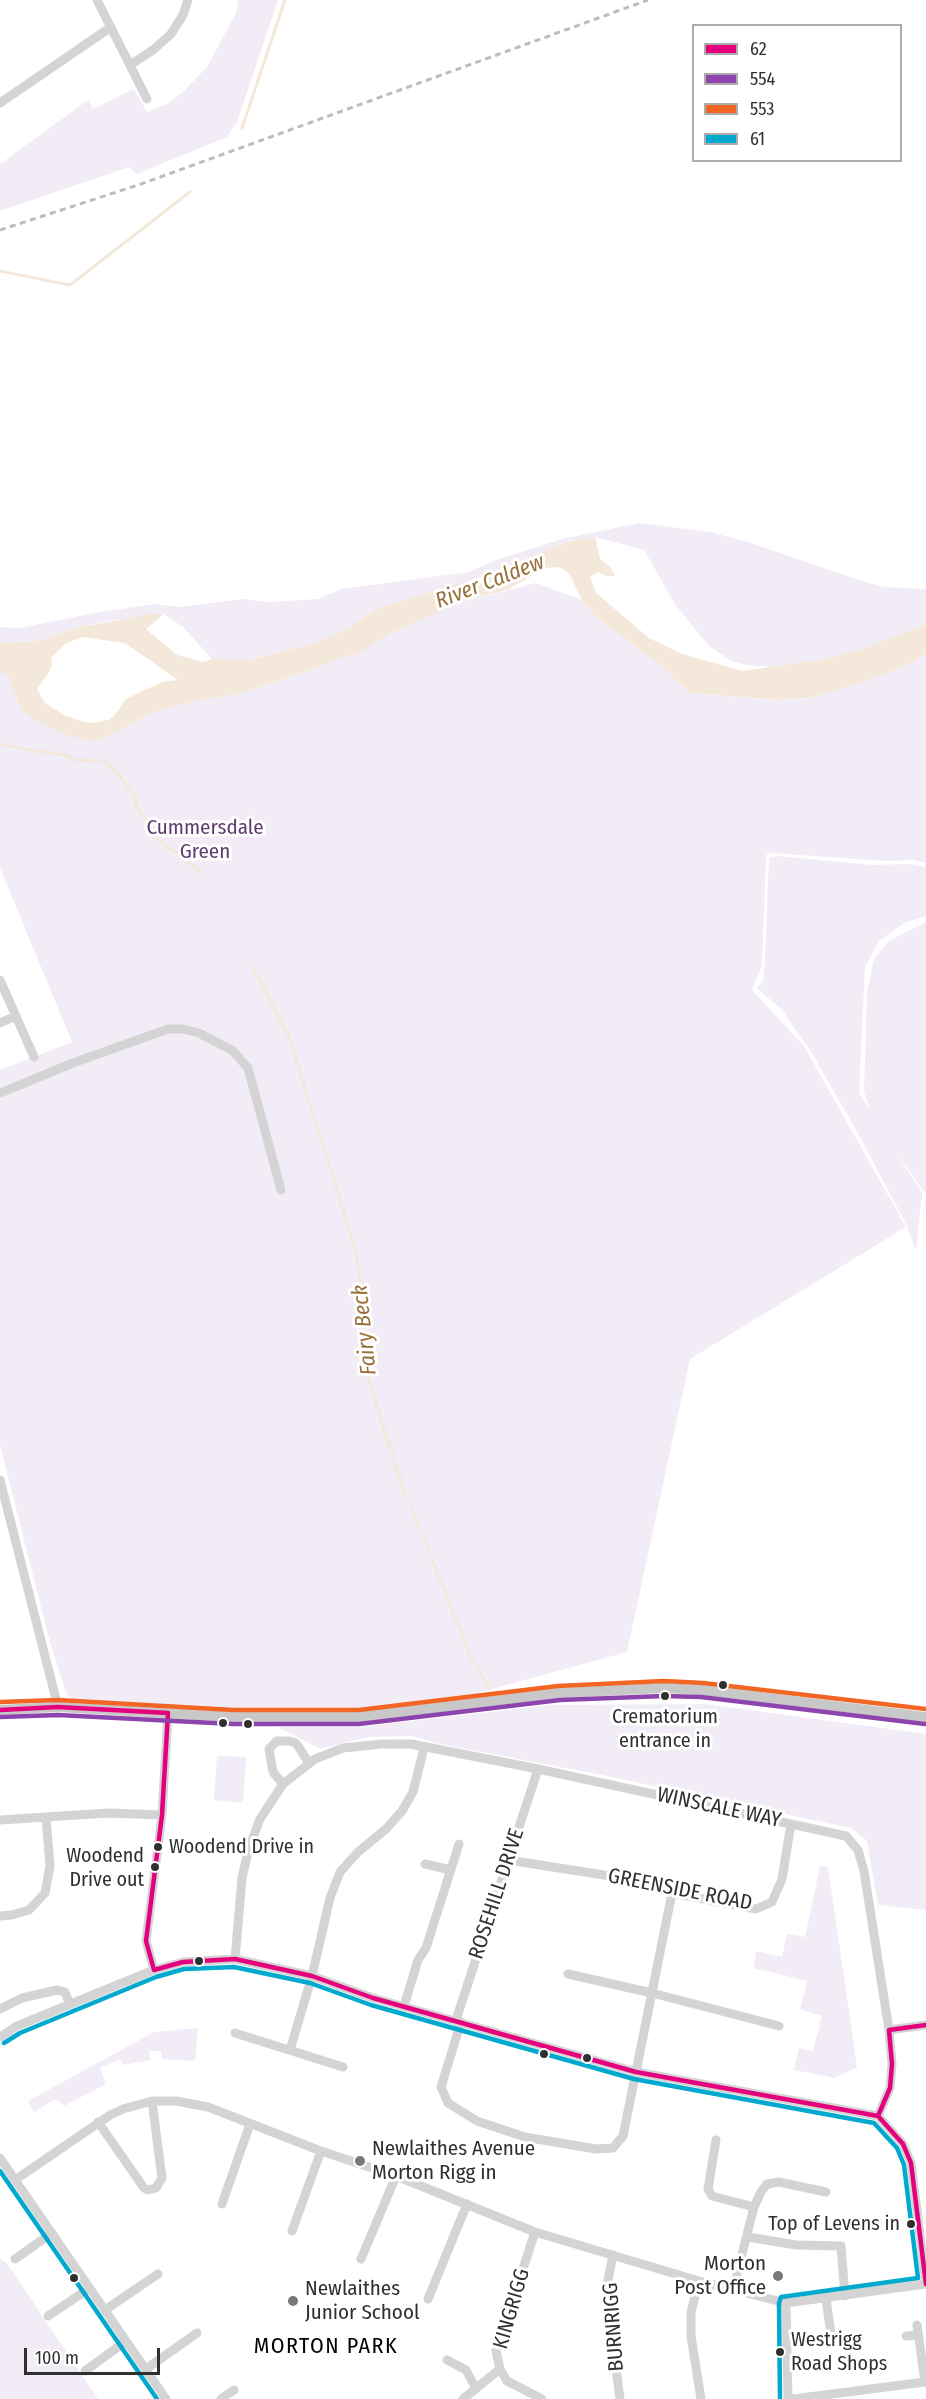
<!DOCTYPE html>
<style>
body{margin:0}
#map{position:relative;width:926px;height:2399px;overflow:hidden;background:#fff;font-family:"Fira Sans Condensed",sans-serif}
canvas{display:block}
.legend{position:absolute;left:692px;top:24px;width:210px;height:138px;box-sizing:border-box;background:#fff;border:2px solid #acacac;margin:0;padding:8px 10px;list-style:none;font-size:18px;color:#303030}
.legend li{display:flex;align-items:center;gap:12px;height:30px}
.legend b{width:30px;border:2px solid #acacac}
.scale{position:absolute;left:24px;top:2348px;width:136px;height:27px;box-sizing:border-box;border:3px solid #303030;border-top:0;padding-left:8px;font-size:18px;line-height:21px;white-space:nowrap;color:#303030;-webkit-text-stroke:4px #fff;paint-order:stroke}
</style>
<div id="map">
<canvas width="926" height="2399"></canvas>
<ul class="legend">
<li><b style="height:8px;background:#e5007d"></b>62</li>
<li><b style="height:8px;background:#8e44ad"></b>554</li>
<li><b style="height:8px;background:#f26522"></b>553</li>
<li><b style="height:8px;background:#00a9ce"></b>61</li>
</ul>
<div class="scale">100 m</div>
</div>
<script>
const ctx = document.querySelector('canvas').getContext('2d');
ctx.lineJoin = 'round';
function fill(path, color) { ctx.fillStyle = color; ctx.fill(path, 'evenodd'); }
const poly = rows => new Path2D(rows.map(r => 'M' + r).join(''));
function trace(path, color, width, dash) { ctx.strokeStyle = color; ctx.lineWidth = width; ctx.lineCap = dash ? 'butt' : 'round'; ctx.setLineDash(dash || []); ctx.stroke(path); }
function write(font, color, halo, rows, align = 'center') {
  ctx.font = font + ' "Fira Sans Condensed",sans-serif'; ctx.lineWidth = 6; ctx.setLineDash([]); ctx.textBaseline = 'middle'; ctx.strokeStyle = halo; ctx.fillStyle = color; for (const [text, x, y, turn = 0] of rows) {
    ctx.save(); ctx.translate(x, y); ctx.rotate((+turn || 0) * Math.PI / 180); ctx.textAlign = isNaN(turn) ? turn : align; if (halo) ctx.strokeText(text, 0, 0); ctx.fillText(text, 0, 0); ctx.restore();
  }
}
fill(poly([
 [238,0,278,0,237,122,227,137,137,174,129,167,0,211,0,164,88,100,93,109,134,89,147,112,167,104,182,93,207,67,236,13],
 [639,523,710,532,748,542,868,583,885,587,926,589,926,624,859,650,820,660,772,667,746,665,731,661,709,646,676,606,644,550,595,537,572,541,467,584,463,582,378,608,346,629,315,643,242,661,212,659,183,627,164,614,113,620,75,628,39,641,0,643,0,627,19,628,100,612,155,604,179,607,243,599,268,602,318,599,342,589,469,572,493,561,562,539],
 [536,583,582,600,596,617,661,666,690,693,773,700,803,699,856,685,909,664,926,653,926,863,913,860,885,861,771,853,766,855,762,965,752,990,804,1046,906,1227,690,1359,627,1652,412,1711,234,1716,75,1702,66,1693,50,1642,0,1445,0,1070,72,1042,0,868,0,673,6,674,10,680,20,708,110,736,145,716,171,706,242,693,325,665,338,658,357,654,392,632,451,605],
 [777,856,872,865,909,864,926,867,926,916,904,923,879,941,865,967,859,1093,871,1112,864,1092,867,992,874,959,889,941,926,922,926,1191,924,1192,893,1147,922,1193,916,1250,904,1220,861,1139,813,1055,782,1010,757,988,763,981,765,959,769,857],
 [705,1704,926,1734,926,1910,878,1905,867,1841,851,1828,612,1777,440,1744,412,1736,368,1737,320,1749,278,1727,361,1727,549,1705],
 [217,1756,246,1757,243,1803,214,1800],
 [820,1866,828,1867,857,2067,835,2078,794,2070,799,2048,813,2051,822,2016,800,2009,807,1981,754,1968,756,1951,782,1957,787,1934,805,1937],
 [198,2028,195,2061,162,2059,161,2051,149,2051,150,2060,124,2065,120,2059,100,2068,106,2084,64,2106,55,2099,34,2112,28,2101,154,2032],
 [0,2259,6,2262,98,2399,0,2399]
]), '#f2ecf6');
fill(poly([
 [595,537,600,559,610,567,615,576,607,576,598,572,590,577,596,593,649,638,682,654,742,671,820,660,859,650,926,624,926,653,909,664,856,685,808,698,779,700,690,693,661,666,596,617,582,600,569,573,559,567,545,568,509,589,451,605,442,611,393,632,357,654,338,658,325,665,242,693,171,706,145,716,110,736,98,740,87,740,63,734,34,720,20,708,10,680,6,674,0,673,0,643,39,641,75,628,150,614,164,614,146,629,177,655,203,662,212,659,248,660,315,643,346,629,378,608,463,582,472,585,484,582,489,573,572,541],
 [82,637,125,643,178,680,162,682,126,699,115,715,108,720,92,723,80,721,64,715,45,703,37,689,49,672,52,665,51,658,65,644],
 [64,755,84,761,102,761,111,766,134,794,136,806,156,836,202,873,201,874,155,839,133,802,132,793,110,768,102,762,73,761,63,756],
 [387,1433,408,1498,438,1571,406,1496,386,1434]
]), '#f3e8d9');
trace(poly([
 [242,128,285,0],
 [0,271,70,285,190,192],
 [2,745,69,756],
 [78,760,98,761],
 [104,762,111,766,134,794,136,806,155,833],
 [173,850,202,873],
 [253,968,288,1034,357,1254,366,1371,390,1449],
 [394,1461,406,1497],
 [412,1511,419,1527],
 [424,1539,429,1552],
 [433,1561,473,1661],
 [476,1667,489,1688]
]), '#f3e8d9', 3);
trace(poly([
 [97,0,147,99],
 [130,65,153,50,171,34,183,15,188,0],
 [0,103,111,27],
 [0,980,34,1057],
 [0,1023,16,1016],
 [0,1093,73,1063,168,1029,183,1029,199,1033,233,1051,248,1068,281,1190],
 [0,1480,58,1707],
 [283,1784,273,1772,269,1749,277,1741,289,1741,296,1743,309,1763],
 [0,1820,108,1813,162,1815],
 [508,1860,617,1877,672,1893,756,1909,772,1902,782,1879,791,1824],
 [425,1864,451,1870],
 [0,1916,12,1915,29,1910,45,1893,50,1866,46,1818],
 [235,1959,242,1878,249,1848,260,1819,283,1784,315,1759,343,1748,382,1744,411,1744,538,1769,846,1836,858,1850,864,1871,889,2030,892,2064,890,2088,878,2116],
 [154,1970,146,1941,162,1815,168,1713],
 [568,1974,652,1993,779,2026],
 [404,2006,418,1960,426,1948,459,1844],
 [0,2009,22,1998,57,1990,65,1992,70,2005],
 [456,2020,538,1769],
 [461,2022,441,2087,448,2103,477,2121,525,2137,596,2149,613,2148,623,2136,672,1893],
 [889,2030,926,2025],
 [235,2033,343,2067],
 [0,2037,17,2026,154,1970,183,1962,235,1959,312,1976,373,1998,636,2072,878,2116,903,2144,911,2163,926,2284],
 [290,2050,312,1976,330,1898,340,1872,358,1852,386,1829,402,1811,413,1792,424,1748],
 [98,2122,144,2188,148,2190,156,2188,162,2178,152,2101],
 [716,2140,708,2189,712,2196,754,2207],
 [0,2158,166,2399],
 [15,2180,110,2115,123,2109,152,2101,176,2101,208,2107,321,2151,396,2176,535,2232,699,2281,786,2303,926,2284],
 [222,2204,250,2124],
 [292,2231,321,2151],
 [535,2232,496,2351,500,2369,507,2381,542,2399],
 [748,2237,796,2245,841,2246,845,2296],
 [613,2255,606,2290,620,2399],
 [15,2259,52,2233],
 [361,2259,396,2176],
 [699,2281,691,2312,691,2336,701,2399],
 [733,2290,754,2207,761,2192,767,2184,779,2182,826,2192],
 [428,2299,467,2204],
 [826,2299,832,2341,846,2340],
 [786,2303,788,2399],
 [105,2310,158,2274],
 [48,2316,90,2288],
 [906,2336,918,2335],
 [447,2360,466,2370,476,2389],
 [146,2369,197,2333],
 [85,2371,126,2341],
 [221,2399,234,2390],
 [463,2399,500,2369],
 [793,2399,925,2382,917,2325]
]), '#d4d4d4', 9);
trace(poly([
 [0,1710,58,1707,233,1717,359,1717,559,1693,664,1688,702,1690,926,1717]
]), '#c8c8c8', 10);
trace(poly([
 [0,230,141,184,648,0]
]), '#bcbcbc', 3, [6, 4.5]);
trace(poly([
 [0,1710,58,1707,168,1713],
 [154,1970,183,1962,235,1959,312,1976,373,1998,636,2072,878,2116,903,2144,911,2163,926,2284],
 [154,1970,146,1941,162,1815,168,1713],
 [878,2116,890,2088,892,2064,889,2030,926,2025]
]), '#e5007d', 4.5);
trace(poly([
 [0,1717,58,1715,233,1724,359,1724,560,1700,664,1696,701,1697,925,1724]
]), '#8e44ad', 4.5);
trace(poly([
 [0,1702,58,1700,233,1710,359,1710,558,1686,664,1681,703,1683,926,1709]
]), '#f26522', 4.5);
trace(poly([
 [4,2043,20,2033,156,1977,184,1969,234,1967,310,1983,371,2005,634,2079,874,2123,897,2148,904,2165,918,2278,781,2297,779,2303,780,2399],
 [0,2171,157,2399]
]), '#00a9ce', 4.5);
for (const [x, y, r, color] of [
 [723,1685,5,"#303030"],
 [665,1696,5,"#303030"],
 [223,1723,5,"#303030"],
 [248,1724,5,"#303030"],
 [158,1847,5,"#303030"],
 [155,1867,5,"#303030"],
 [199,1961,5,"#303030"],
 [544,2054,5,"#303030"],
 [587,2058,5,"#303030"],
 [360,2161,6,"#787878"],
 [911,2224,5,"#303030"],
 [778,2276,6,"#787878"],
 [74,2278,5,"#303030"],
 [293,2301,6,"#787878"],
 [780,2352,5,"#303030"]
]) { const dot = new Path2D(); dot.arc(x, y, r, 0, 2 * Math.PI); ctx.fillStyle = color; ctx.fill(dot); trace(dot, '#fff', 2); }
write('20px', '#303030', '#fff', [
 ["Crematorium",665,1717,"center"],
 ["entrance in",665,1741,"center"],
 ["Woodend Drive in",169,1847],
 ["Woodend",144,1856,"right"],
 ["Drive out",144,1880,"right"],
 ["Top of Levens in",900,2224,"right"],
 ["Westrigg",791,2340],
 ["Road Shops",791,2364]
], 'left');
write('21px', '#603b6e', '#fff', [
 ["Cummersdale",205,828],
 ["Green",205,852]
]);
write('21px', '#303030', '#fff', [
 ["WINSCALE WAY",719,1808,12],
 ["GREENSIDE ROAD",680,1890,11],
 ["ROSEHILL DRIVE",497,1894,-72],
 ["KINGRIGG",512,2309,-74],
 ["BURNRIGG",614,2327,-94]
]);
write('21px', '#303030', '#fff', [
 ["Newlaithes Avenue",372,2149],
 ["Morton Rigg in",372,2173],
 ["Morton",766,2264,"right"],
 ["Post Office",766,2288,"right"],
 ["Newlaithes",305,2289],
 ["Junior School",305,2313]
], 'left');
write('italic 22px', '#976f39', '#fff', [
 ["River Caldew",490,582,-21],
 ["Fairy Beck",365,1330,-96]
]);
ctx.letterSpacing = '1.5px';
write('22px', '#000', '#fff', [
 ["MORTON PARK",326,2347]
]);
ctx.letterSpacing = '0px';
</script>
